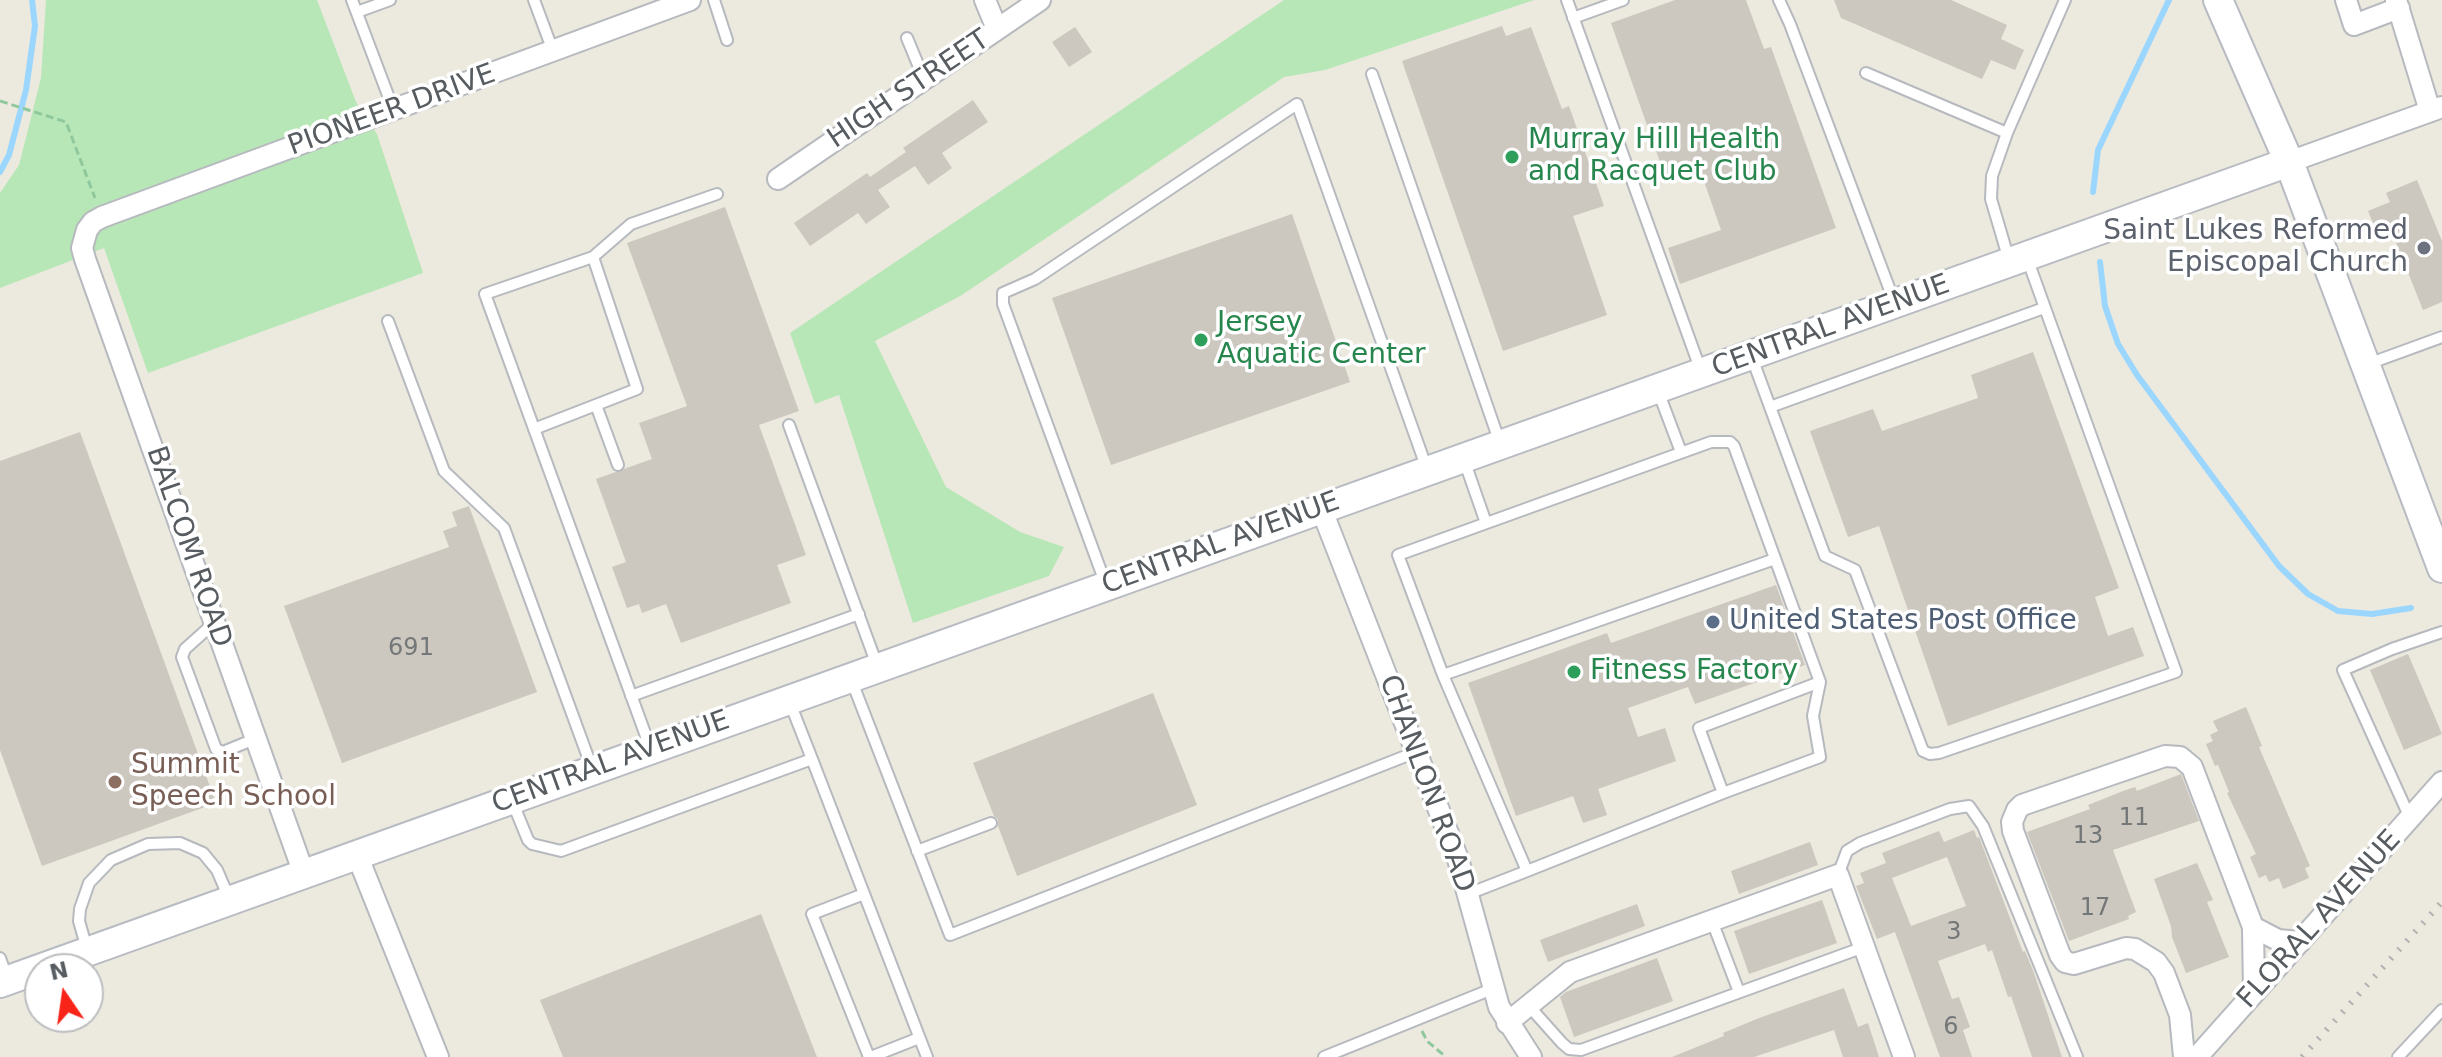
<!DOCTYPE html>
<style>
body{margin:0}
#map{position:relative;width:2442px;height:1057px;overflow:hidden;background:#ece9de;font-family:"DejaVu Sans",sans-serif}
canvas{display:block}
.north{position:absolute;left:24px;top:953px;width:80px;height:80px;box-sizing:border-box;background:#fff;border:2px solid #bcbec0;border-radius:50%;rotate:347deg;font-size:22px;font-weight:700;line-height:32px;text-align:center;color:#575c61}
.north::after{content:'';display:block;margin:auto;width:28px;height:36px;background:#f82418;clip-path:polygon(50% 0,100% 100%,50% 72%,0 100%)}
</style>
<div id="map">
<canvas width="2442" height="1057"></canvas>
<div class="north">N</div>
</div>
<script>
const ctx = document.querySelector('canvas').getContext('2d');
ctx.lineJoin = 'round';
function fill(path, color) { ctx.fillStyle = color; ctx.fill(path, 'evenodd'); }
const poly = rows => new Path2D(rows.map(r => 'M' + r).join(''));
function trace(path, color, width, dash) { ctx.strokeStyle = color; ctx.lineWidth = width; ctx.lineCap = dash ? 'butt' : 'round'; ctx.setLineDash(dash || []); ctx.stroke(path); }
function write(font, color, halo, rows, align = 'center') {
  ctx.font = font + ' "DejaVu Sans",sans-serif'; ctx.lineWidth = 7; ctx.setLineDash([]); ctx.textBaseline = 'middle'; ctx.strokeStyle = halo; ctx.fillStyle = color; for (const [text, x, y, turn = 0] of rows) {
    ctx.save(); ctx.translate(x, y); ctx.rotate((+turn || 0) * Math.PI / 180); ctx.textAlign = isNaN(turn) ? turn : align; if (halo) ctx.strokeText(text, 0, 0); ctx.fillText(text, 0, 0); ctx.restore();
  }
}
fill(poly([
 [46,0,317,0,356,102,377,134,423,273,148,373,104,248,0,288,0,193,19,165,41,78],
 [1284,0,1534,0,1325,70,1284,77,962,295,875,341,946,487,1020,532,1064,547,1049,576,913,623,839,395,815,404,790,333]
]), '#b8e7b7');
trace(poly([
 [0,172,9,155,26,90,35,26,32,0],
 [2093,192,2098,150,2169,0],
 [2100,262,2105,306,2118,344,2137,375,2279,566,2308,594,2338,611,2372,614,2411,608]
]), '#9bd6ff', 6);
fill(poly([
 [1675,0,1746,0,1764,49,1771,47,1836,228,1680,284,1668,248,1721,230,1699,167,1666,179,1611,23],
 [1834,0,1951,0,2007,25,2001,39,2024,50,2015,70,1991,60,1982,79,1841,18],
 [1502,26,1506,36,1531,27,1562,109,1569,106,1604,206,1573,216,1607,315,1503,351,1402,61],
 [1075,27,1092,52,1069,67,1052,42],
 [973,100,988,122,942,153,952,168,928,185,915,166,878,190,890,207,866,224,858,213,810,246,794,223,867,173,870,177,906,152,903,148],
 [2417,180,2442,241,2442,302,2423,310,2393,235,2380,240,2368,211,2390,202,2386,193],
 [725,207,799,411,759,425,806,555,777,565,791,603,681,643,666,604,642,613,639,604,627,608,612,567,626,562,596,479,652,459,639,423,687,406,627,243],
 [1292,214,1350,382,1111,465,1052,298],
 [2033,352,2119,588,2095,597,2108,636,2133,627,2144,656,1948,726,1879,526,1848,537,1810,431,1873,409,1882,431,1978,398,1971,375],
 [80,432,216,803,42,866,0,750,0,461],
 [469,506,537,692,342,763,284,606,449,547,443,531,457,526,452,512],
 [1776,585,1805,665,1695,704,1688,687,1628,708,1638,737,1665,728,1676,761,1598,789,1607,815,1583,823,1573,796,1516,816,1468,683,1607,633,1611,643],
 [2408,654,2442,734,2404,750,2370,670],
 [1153,693,1197,805,1017,876,998,826,998,819,994,816,973,763],
 [2246,707,2262,746,2259,747,2310,866,2305,868,2309,878,2283,889,2279,878,2269,882,2266,875,2259,878,2250,857,2256,854,2227,793,2229,792,2218,765,2215,766,2206,744,2213,741,2210,735,2218,731,2213,721],
 [2181,774,2199,821,2113,850,2136,912,2128,916,2129,919,2069,941,2027,832,2090,809,2088,805,2123,791,2135,787,2137,791],
 [1974,830,1977,838,1979,837,2023,952,2025,951,2034,973,2062,1057,2032,1057,2011,996,2008,997,1992,950,1988,952,1985,944,1938,961,1952,999,1959,997,1970,1027,1963,1030,1972,1057,1940,1057,1895,932,1877,939,1856,886,1864,883,1860,873,1886,863,1882,853,1939,831,1944,842],
 [1947,857,1966,906,1911,926,1892,878],
 [1810,842,1818,865,1739,894,1731,871],
 [2197,863,2213,900,2207,902,2229,957,2186,973,2172,937,2171,926,2154,879],
 [1822,900,1837,943,1749,974,1734,931],
 [1637,904,1645,926,1548,962,1540,940],
 [761,914,817,1057,563,1057,540,1000],
 [1657,958,1673,1001,1574,1037,1560,997,1566,992],
 [1844,988,1858,1027,1868,1023,1879,1057,1843,1057,1834,1030,1754,1057,1672,1057,1724,1036,1723,1033,1759,1018]
]), '#ccc7bf');
const lane = poly([
 [352,0,394,111],
 [534,0,553,51],
 [714,0,727,40],
 [1567,0,1701,371],
 [1779,0,1790,24,1894,301],
 [357,12,390,0],
 [1573,18,1623,0],
 [907,38,924,79],
 [1866,73,2007,133],
 [1372,74,1500,443],
 [2009,260,1991,199,1992,176,2007,133,2065,0],
 [388,321,444,471,504,528,592,768],
 [1752,358,1825,556,1855,570,1923,751,1930,754,1939,753,2176,672,2027,258],
 [2368,364,2442,337],
 [1658,391,1681,452],
 [596,405,618,465],
 [1770,407,2044,308],
 [789,425,877,665],
 [534,429,637,389,593,257],
 [1464,460,1486,523],
 [1106,585,1003,304,1003,293,1035,279,1297,104,1427,469],
 [214,623,185,649,182,657,216,749,223,752,257,738],
 [1443,675,1775,559],
 [851,679,950,935,1416,752],
 [631,696,859,614],
 [650,747,485,294,593,257,631,224,717,194],
 [812,759,927,1057],
 [1723,793,1820,757,1813,716,1820,682],
 [512,801,528,840,532,844,561,851,812,759,790,703],
 [2410,818,2343,670,2392,649,2442,632],
 [917,851,991,823],
 [1838,875,1847,851,1860,843,1950,809,1969,806,1983,826,2077,1057],
 [864,894,812,914,869,1057],
 [1468,894,1527,871,1723,793,1699,728,1820,682,1734,446,1730,442,1711,442,1398,555,1443,675,1527,871],
 [1712,921,1739,992],
 [87,949,79,921,80,909,89,883,111,860,148,844,180,843,203,853,217,870,229,898],
 [0,958,7,978],
 [1529,1006,1562,1043,1569,1049,1581,1050,1864,947],
 [871,1057,919,1038],
 [1324,1057,1492,989],
 [2398,1057,2442,1010]
]);
const street = poly([
 [985,0,997,29],
 [2346,0,2354,25,2399,8],
 [2396,0,2430,111],
 [2289,162,2442,107],
 [778,179,1040,0],
 [1321,508,1458,859,1499,1007,1531,1057],
 [357,855,438,1057],
 [304,874,85,259,82,248,87,230,93,222,102,217,690,0],
 [2253,927,2254,993],
 [1507,1023,1570,972,1838,875,1904,1057],
 [2184,1057,2180,1015,2164,973,2156,962,2135,949,2126,948,2074,964,2065,962,2060,955,2013,831,2012,822,2017,810,2022,805,2165,756,2180,757,2192,767,2253,927,2278,940,2300,942],
 [2197,1057,2442,782]
]);
const secondary = poly([
 [2218,0,2289,162,2442,568],
 [0,983,2289,162]
]);
trace(lane, '#b6babf', 14);
trace(street, '#b6babf', 24);
trace(secondary, '#b7bbc2', 32);
trace(poly([
 [0,101,66,122,95,198],
 [1422,1031,1427,1041,1446,1057]
]), '#90c89e', 3, [8, 4]);
trace(lane, '#fff', 10);
trace(street, '#fff', 20);
trace(secondary, '#fff', 28);
trace(poly([
 [2302,1057,2442,902]
]), '#b1b2b2', 6, [2, 10]);
for (const [x, y, r, color] of [
 [1512,157,8,"#2e9e5b"],
 [2424,248,8,"#6b7280"],
 [1201,340,8,"#2e9e5b"],
 [1713,622,8,"#5c6f8a"],
 [1574,672,8,"#2e9e5b"],
 [115,782,8,"#8d6e63"]
]) { const dot = new Path2D(); dot.arc(x, y, r, 0, 2 * Math.PI); ctx.fillStyle = color; ctx.fill(dot); trace(dot, '#fff', 3); }
write('24px', '#747778', null, [
 ["691",411,649],
 ["11",2134,819],
 ["13",2088,837],
 ["17",2095,909],
 ["3",1954,933],
 ["6",1951,1028]
]);
write('28px', '#575c61', '#fff', [
 ["HIGH STREET",909,90,-34],
 ["PIONEER DRIVE",392,111,-20],
 ["CENTRAL AVENUE",1831,327,-20],
 ["CENTRAL AVENUE",1221,544,-20],
 ["BALCOM ROAD",188,547,71],
 ["CENTRAL AVENUE",611,763,-20],
 ["CHANLON ROAD",1426,784,70],
 ["FLORAL AVENUE",2320,920,-48]
]);
write('28px', '#27864d', '#fff', [
 ["Murray Hill Health",1528,141],
 ["and Racquet Club",1528,173],
 ["Jersey",1217,324],
 ["Aquatic Center",1217,356],
 ["Fitness Factory",1590,672]
], 'left');
write('28px', '#5b616d', '#fff', [
 ["Saint Lukes Reformed",2408,232],
 ["Episcopal Church",2408,264]
], 'right');
write('28px', '#4e5e75', '#fff', [
 ["United States Post Office",1729,622]
], 'left');
write('28px', '#785e54', '#fff', [
 ["Summit",131,766],
 ["Speech School",131,798]
], 'left');
</script>
